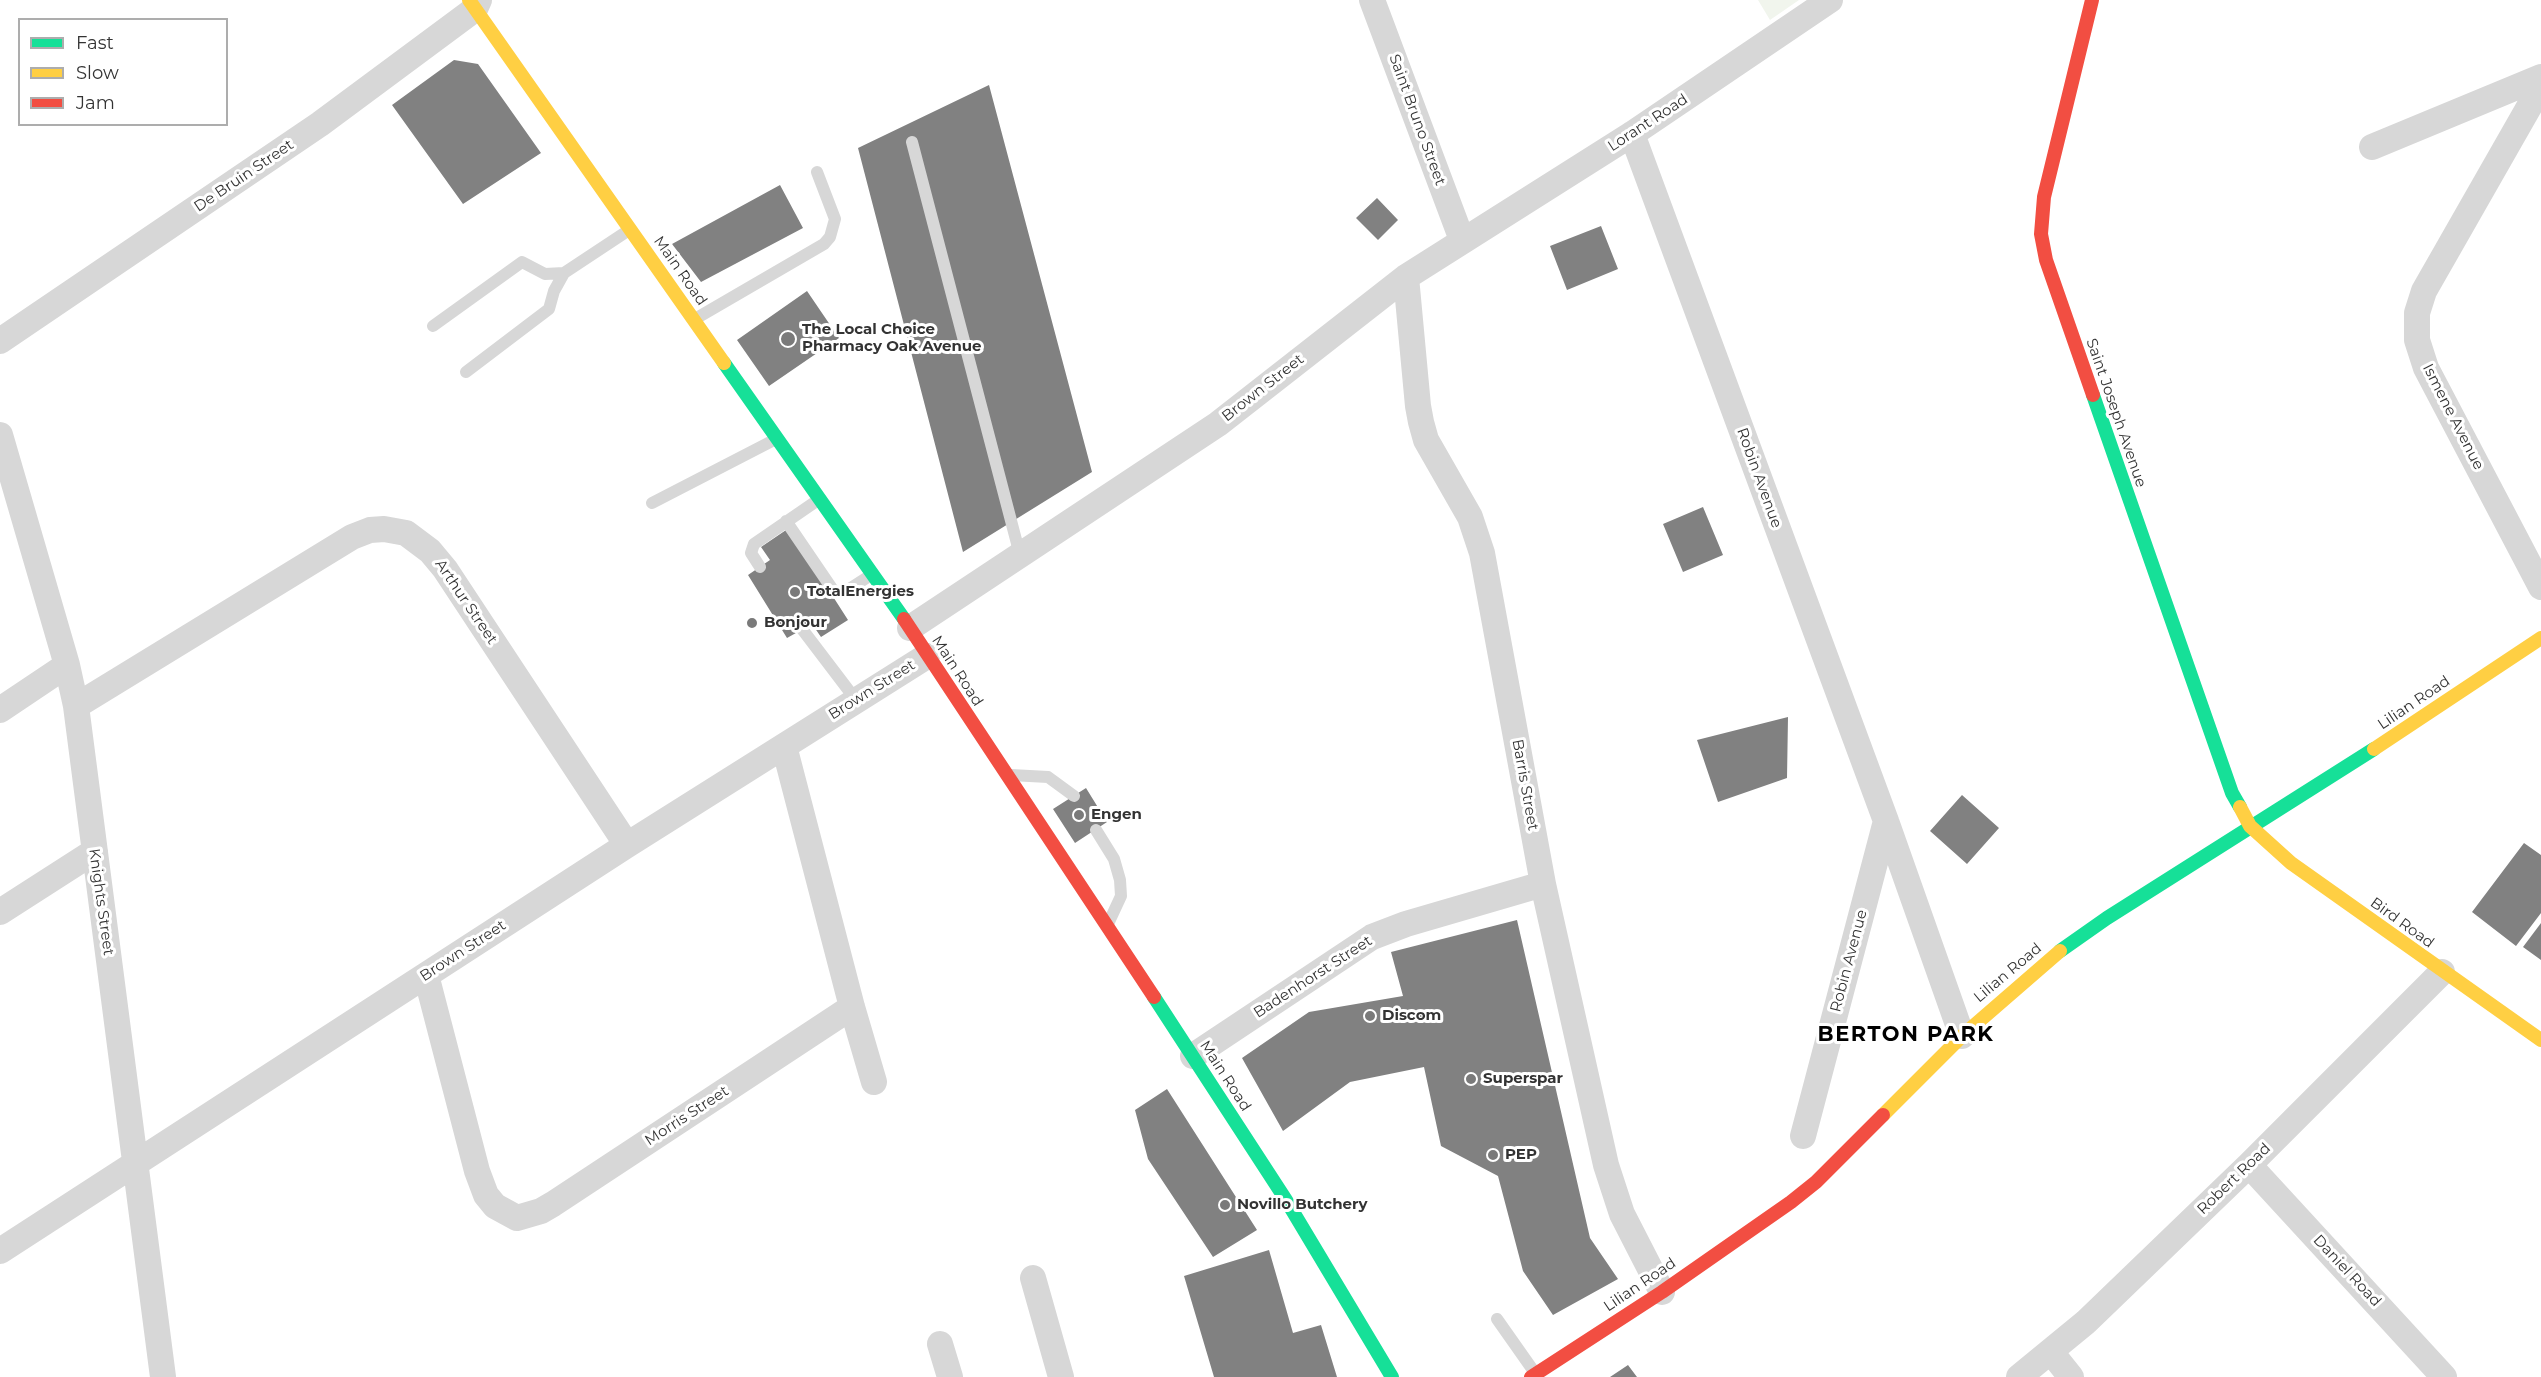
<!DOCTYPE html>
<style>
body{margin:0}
#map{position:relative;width:2541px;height:1377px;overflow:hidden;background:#fff;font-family:Montserrat,sans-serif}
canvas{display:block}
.legend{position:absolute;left:18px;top:18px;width:210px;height:108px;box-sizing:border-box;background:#fff;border:2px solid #adadad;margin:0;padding:8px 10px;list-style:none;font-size:18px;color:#333}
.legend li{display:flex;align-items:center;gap:12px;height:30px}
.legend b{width:30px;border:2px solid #adadad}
</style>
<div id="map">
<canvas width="2541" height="1377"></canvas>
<ul class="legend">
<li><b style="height:8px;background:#16e098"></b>Fast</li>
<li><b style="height:8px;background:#ffcf43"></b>Slow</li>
<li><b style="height:8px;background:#f24e42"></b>Jam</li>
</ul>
</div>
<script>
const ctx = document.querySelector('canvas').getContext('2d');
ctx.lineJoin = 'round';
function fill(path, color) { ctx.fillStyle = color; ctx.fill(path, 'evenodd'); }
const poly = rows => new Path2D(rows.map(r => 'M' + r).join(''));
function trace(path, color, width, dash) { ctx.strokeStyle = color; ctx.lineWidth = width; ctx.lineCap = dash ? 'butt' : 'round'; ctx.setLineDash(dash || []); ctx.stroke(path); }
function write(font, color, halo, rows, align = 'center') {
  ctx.font = font + ' Montserrat,sans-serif'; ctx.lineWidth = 6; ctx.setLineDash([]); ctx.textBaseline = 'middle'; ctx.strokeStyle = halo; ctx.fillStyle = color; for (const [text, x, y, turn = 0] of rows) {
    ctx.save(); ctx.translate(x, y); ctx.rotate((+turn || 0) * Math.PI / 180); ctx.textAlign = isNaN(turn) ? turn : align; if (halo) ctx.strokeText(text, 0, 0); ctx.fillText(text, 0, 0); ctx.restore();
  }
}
fill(poly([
 [1758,0,1799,0,1770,20]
]), '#f1f5ed');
fill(poly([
 [454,60,478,64,541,153,463,204,392,105],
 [989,85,1092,472,963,552,858,148],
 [780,185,803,228,701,282,672,244],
 [1377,198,1398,220,1378,240,1356,218],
 [1601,226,1618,269,1567,290,1550,246],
 [807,291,839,338,769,386,737,340],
 [1703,507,1723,555,1683,572,1663,524],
 [789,528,848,620,821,637,812,624,787,638,748,575,770,560,761,547],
 [1788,717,1787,778,1718,802,1697,740],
 [1086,788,1107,822,1075,843,1053,809],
 [1962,795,1999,828,1967,864,1930,831],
 [2524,843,2541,855,2541,913,2516,946,2472,912],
 [1517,920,1590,1238,1618,1279,1553,1315,1523,1271,1498,1176,1441,1146,1424,1067,1350,1082,1283,1131,1242,1058,1309,1012,1403,996,1391,952],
 [2541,923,2541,960,2523,947],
 [1167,1089,1257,1230,1213,1257,1148,1159,1135,1110],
 [1269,1250,1293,1333,1321,1325,1337,1377,1214,1377,1184,1276],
 [1628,1365,1637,1377,1610,1377]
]), '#818181');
trace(poly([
 [912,142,1020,555],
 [695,319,824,244,830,237,835,219,817,172],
 [433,326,522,262,545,274,564,273],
 [466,372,549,309,554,291,564,273,629,230],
 [652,503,776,439],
 [786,521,835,593,843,593,871,575],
 [760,567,751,553,754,544,818,500],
 [802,629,856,700],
 [1011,775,1048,777,1074,796],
 [1096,830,1114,859,1120,880,1121,896,1108,924],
 [1497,1319,1535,1373]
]), '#d7d7d7', 12);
trace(poly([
 [1372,0,1462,240],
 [2541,86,2424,291,2417,313,2417,340,2426,368,2541,587],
 [1632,134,1886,821,1962,1036],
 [2372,147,2541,77],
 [1406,277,1418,406,1421,422,1426,440,1470,517,1482,553,1543,884,1606,1165,1622,1214,1662,1292],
 [0,341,320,124,475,9,479,0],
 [0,435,67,665,76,706,163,1377],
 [910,628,1218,424,1406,277,1632,134,1830,0],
 [76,706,352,537,370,530,384,529,406,533,430,551,445,569,627,845],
 [0,710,67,665],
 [784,746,852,1007,874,1082],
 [0,912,95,851],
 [426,975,477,1171,486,1195,495,1206,517,1218,541,1211,553,1204,852,1007],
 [1193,1056,1372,937,1406,924,1543,884],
 [1803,1136,1886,821],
 [2249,1165,2444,1377],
 [0,1251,627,845,927,656],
 [1033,1278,1061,1377],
 [940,1344,950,1377],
 [2051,1352,2071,1377],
 [2019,1377,2086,1322,2249,1165,2442,972]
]), '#d7d7d7', 26);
trace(poly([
 [724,363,904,619],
 [2093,395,2232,793,2240,807],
 [2060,951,2107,918,2374,749],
 [1154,997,1286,1200,1392,1377]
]), '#16e098', 14);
trace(poly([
 [469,0,724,363],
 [2374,749,2541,638],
 [2240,807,2250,826,2291,863,2541,1040],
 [1883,1115,1962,1036,2060,951]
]), '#ffcf43', 14);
trace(poly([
 [2092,0,2044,197,2041,234,2046,260,2093,395],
 [904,619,1154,997],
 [1531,1377,1662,1292,1791,1202,1816,1182,1883,1115]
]), '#f24e42', 14);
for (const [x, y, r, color] of [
 [788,339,8,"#7a7a7a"],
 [795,592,6,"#7a7a7a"],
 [752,623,6,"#7a7a7a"],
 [1079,815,6,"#7a7a7a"],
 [1370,1016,6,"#7a7a7a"],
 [1471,1079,6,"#7a7a7a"],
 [1493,1155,6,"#7a7a7a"],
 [1225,1205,6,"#7a7a7a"]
]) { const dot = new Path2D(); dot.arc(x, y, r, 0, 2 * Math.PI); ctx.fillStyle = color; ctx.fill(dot); trace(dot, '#fff', 2); }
write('15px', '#333', '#fff', [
 ["Saint Bruno Street",1417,120,70],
 ["Lorant Road",1648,123,-33],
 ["De Bruin Street",244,176,-34],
 ["Main Road",680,271,55],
 ["Brown Street",1263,388,-38],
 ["Saint Joseph Avenue",2116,413,71],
 ["Ismene Avenue",2453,417,63],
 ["Robin Avenue",1759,478,70],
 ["Arthur Street",466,602,56],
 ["Main Road",957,671,57],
 ["Brown Street",872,690,-32],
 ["Lilian Road",2414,703,-34],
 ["Barris Street",1525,785,80],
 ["Knights Street",101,902,82],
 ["Bird Road",2402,923,36],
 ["Brown Street",463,951,-33],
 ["Robin Avenue",1849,961,-75],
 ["Lilian Road",2008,973,-40],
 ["Badenhorst Street",1313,977,-33],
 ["Main Road",1225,1076,57],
 ["Morris Street",687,1116,-33],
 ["Robert Road",2234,1179,-44],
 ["Daniel Road",2347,1271,47],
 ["Lilian Road",1640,1285,-34]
]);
write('bold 15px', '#333', '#fff', [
 ["The Local Choice",802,330],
 ["Pharmacy Oak Avenue",802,347],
 ["TotalEnergies",807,592],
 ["Bonjour",764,623],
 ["Engen",1091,815],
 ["Discom",1382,1016],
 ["Superspar",1483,1079],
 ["PEP",1505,1155],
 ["Novillo Butchery",1237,1205]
], 'left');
ctx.letterSpacing = '1.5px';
write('bold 21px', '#000', '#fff', [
 ["BERTON PARK",1906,1035]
]);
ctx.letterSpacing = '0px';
</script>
